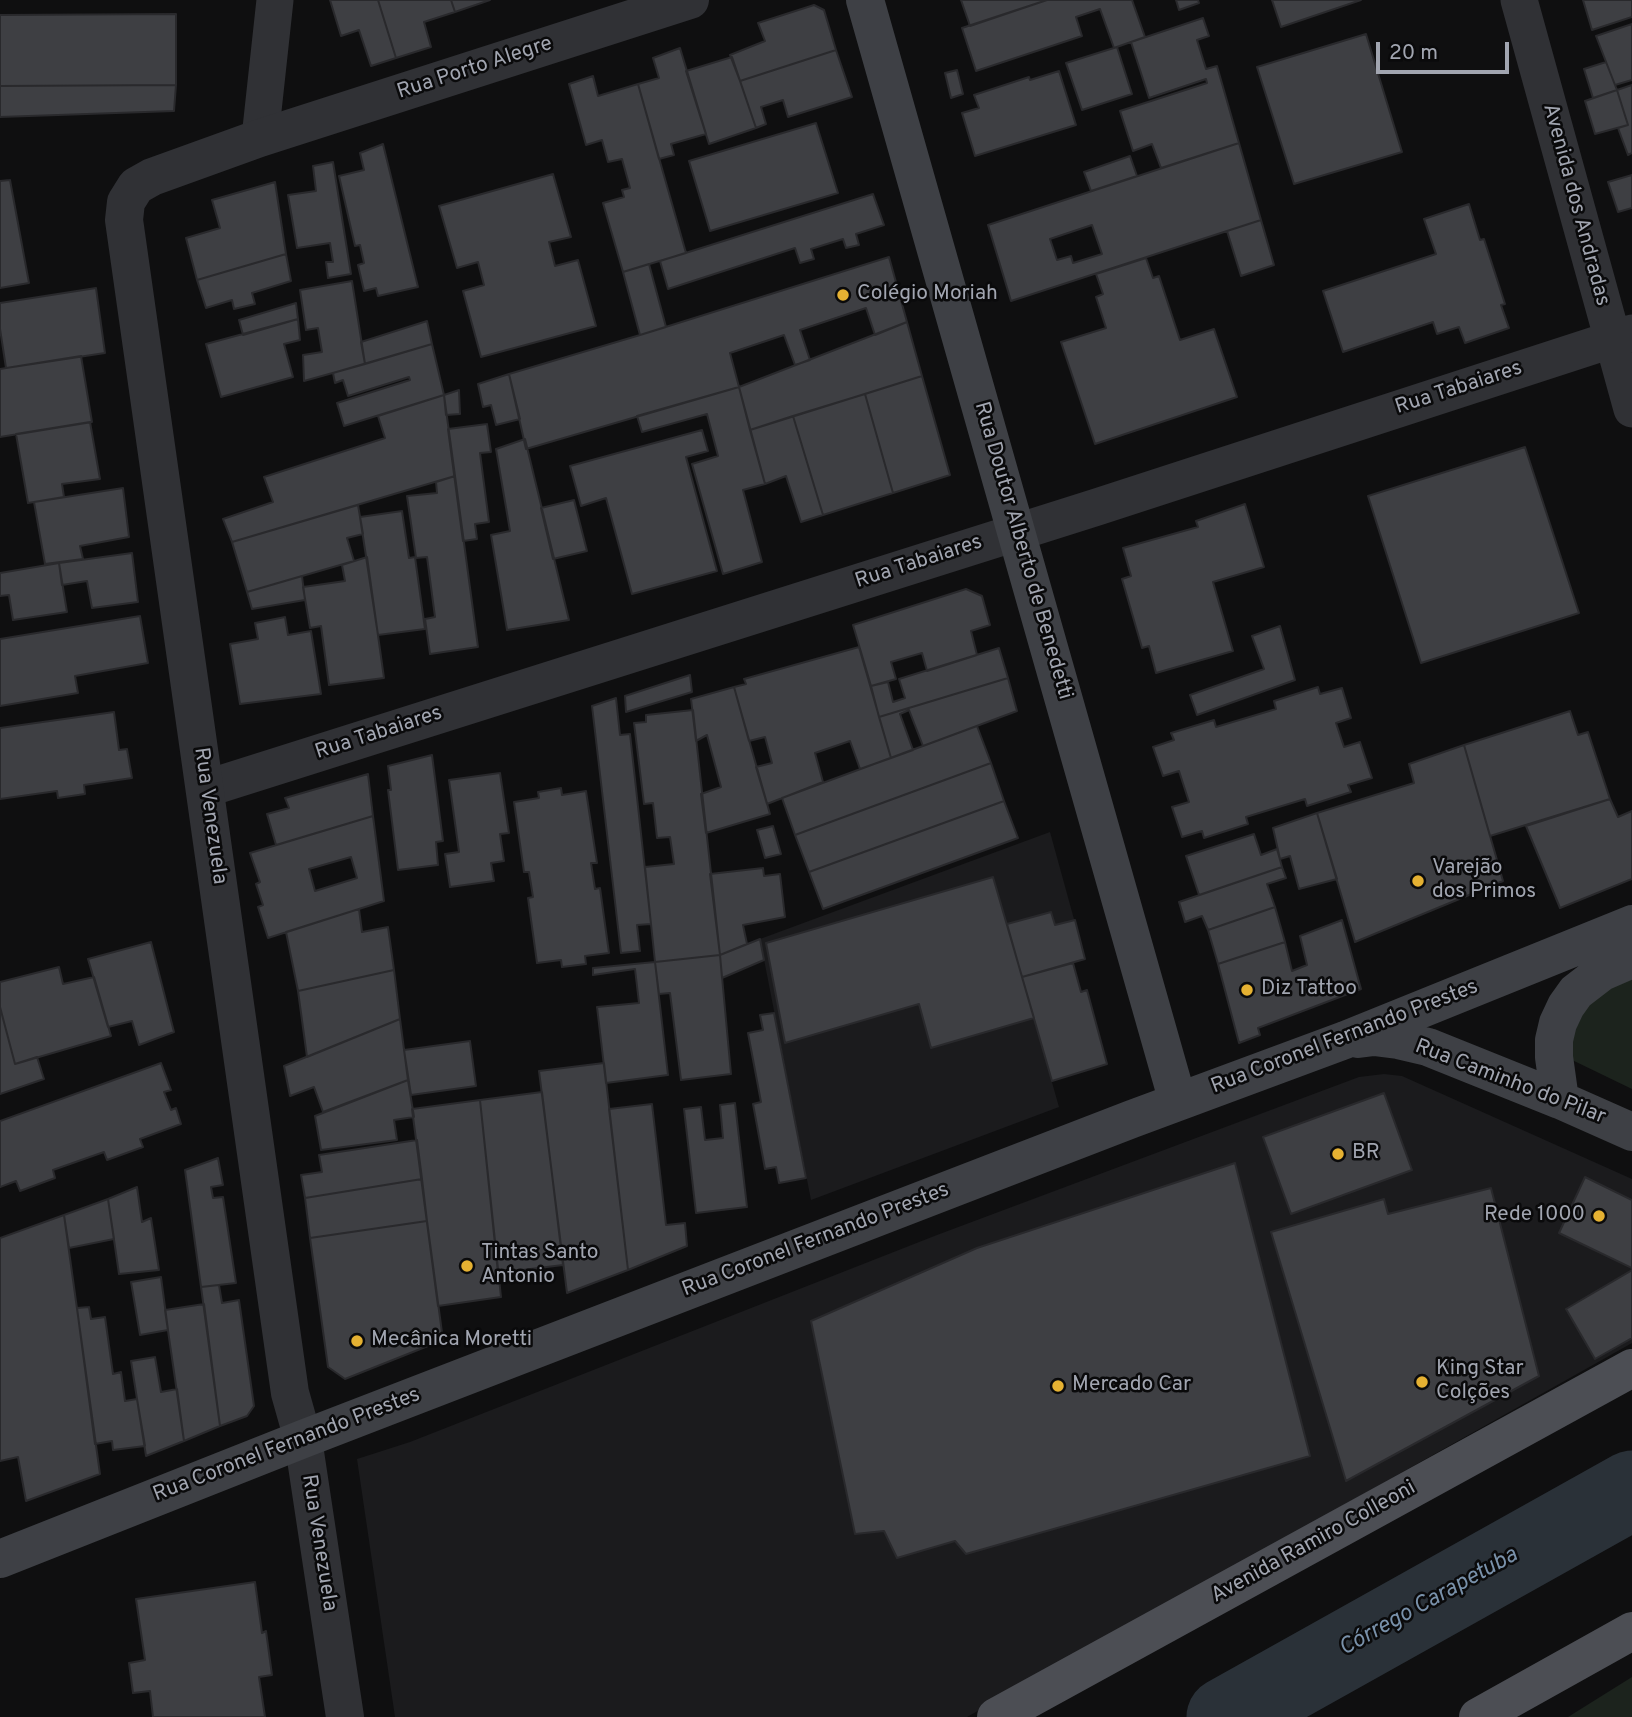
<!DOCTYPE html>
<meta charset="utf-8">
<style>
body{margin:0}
#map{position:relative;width:1632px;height:1717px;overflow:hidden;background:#0f0f10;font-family:Overpass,sans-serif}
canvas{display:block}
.scale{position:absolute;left:1376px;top:42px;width:133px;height:32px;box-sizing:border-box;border:4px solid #a1a5b0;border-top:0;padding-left:9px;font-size:21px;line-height:24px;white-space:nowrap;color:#a1a5b0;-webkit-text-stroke:5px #0a0a0b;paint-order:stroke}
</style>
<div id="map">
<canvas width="1632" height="1717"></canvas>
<div class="scale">20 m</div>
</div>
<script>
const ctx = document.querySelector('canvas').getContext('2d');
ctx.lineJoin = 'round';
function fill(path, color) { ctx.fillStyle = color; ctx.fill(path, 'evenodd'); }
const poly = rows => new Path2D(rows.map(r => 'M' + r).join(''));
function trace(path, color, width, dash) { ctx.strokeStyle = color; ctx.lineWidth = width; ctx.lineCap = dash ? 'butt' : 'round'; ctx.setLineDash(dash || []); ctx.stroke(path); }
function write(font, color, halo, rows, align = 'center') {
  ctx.font = font + ' Overpass,sans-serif'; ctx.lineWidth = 5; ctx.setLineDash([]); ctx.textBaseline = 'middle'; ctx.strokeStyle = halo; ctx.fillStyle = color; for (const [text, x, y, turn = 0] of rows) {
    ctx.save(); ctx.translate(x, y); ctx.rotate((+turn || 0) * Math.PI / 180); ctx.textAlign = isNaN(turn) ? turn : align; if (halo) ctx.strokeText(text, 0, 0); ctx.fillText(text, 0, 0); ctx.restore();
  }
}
fill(poly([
 [1050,832,1085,959,1022,977,1059,1107,811,1200,760,939],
 [1384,1074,1402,1076,1632,1179,1632,1343,967,1717,395,1717,357,1459,410,1442,937,1235,1359,1077]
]), '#1b1b1d');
fill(poly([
 [1632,972,1632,1089,1570,1059,1577,1013],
 [1632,1677,1632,1717,1568,1717]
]), '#1c231d');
trace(poly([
 [1226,1717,1632,1490]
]), '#2a3138', 79);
const building = poly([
 [330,0,378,0,396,58,371,66,359,30,341,36,330,0],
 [378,0,451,0,455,12,424,22,431,47,396,58,378,0],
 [451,0,490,0,455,12,451,0],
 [961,0,1047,0,970,26,961,0],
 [1047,0,1132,0,1145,37,1114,48,1100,9,1076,17,1082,36,976,71,962,28,1047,0],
 [1176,0,1198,0,1199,3,1179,10,1176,0],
 [1272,0,1361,0,1281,27,1272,0],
 [1583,0,1632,0,1632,17,1592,30,1583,0],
 [814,5,824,10,836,50,740,81,730,55,765,41,758,23,814,5],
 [176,14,176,85,0,86,0,15,176,14],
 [1203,18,1209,36,1197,40,1206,69,1217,66,1239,143,1161,168,1152,144,1133,151,1120,111,1207,83,1206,79,1149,98,1131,42,1203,18],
 [1632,24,1632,80,1615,85,1596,36,1632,24],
 [1366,34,1402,152,1294,184,1257,67,1366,34],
 [1117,47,1132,94,1082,110,1066,63,1117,47],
 [680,48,706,134,671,144,674,155,659,159,638,84,659,78,653,58,680,48],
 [836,50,852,97,788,117,783,100,761,107,766,124,756,128,740,81,836,50],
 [732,57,756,128,709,144,686,71,732,57],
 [1606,62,1617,90,1593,98,1584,69,1606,62],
 [957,70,963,94,951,98,945,73,957,70],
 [1059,71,1076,125,975,156,962,113,979,108,974,95,1029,77,1030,80,1059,71],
 [593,76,598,96,638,84,686,253,623,272,603,203,624,197,622,190,630,188,622,159,608,162,602,140,586,145,569,84,593,76],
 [176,85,174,111,0,117,0,86,176,85],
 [1632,85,1632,153,1628,155,1618,128,1628,125,1617,90,1632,85],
 [1617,90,1628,125,1595,134,1585,101,1617,90],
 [816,123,838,193,710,231,689,161,816,123],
 [1239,143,1261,220,1011,301,988,225,1239,143],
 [1092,225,1102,254,1073,263,1071,256,1057,260,1050,239,1092,225],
 [383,144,418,287,378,296,376,288,364,291,358,265,364,263,360,245,355,246,339,176,364,170,360,153,383,144],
 [1130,156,1137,176,1091,191,1084,172,1130,156],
 [333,162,351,274,328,278,326,262,333,262,330,243,297,248,288,195,316,191,313,166,333,162],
 [553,174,571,237,549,242,555,266,578,260,596,326,481,357,463,291,484,285,478,262,457,268,439,206,553,174],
 [1632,175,1632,208,1618,212,1608,182,1632,175],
 [10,180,29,283,0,288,0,181,10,180],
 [275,182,286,254,197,280,186,238,220,228,212,200,275,182],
 [873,194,884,225,856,234,859,245,846,248,843,239,811,249,814,259,800,263,795,248,668,289,660,261,873,194],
 [1469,204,1480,240,1484,239,1505,304,1501,305,1509,328,1465,343,1459,327,1437,334,1433,322,1343,352,1323,291,1436,254,1424,219,1469,204],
 [1261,220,1274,265,1241,276,1227,231,1261,220],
 [286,254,291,281,252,293,255,304,234,309,232,300,206,308,197,280,286,254],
 [889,257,907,322,875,335,866,308,800,330,810,360,795,365,784,335,730,353,739,387,526,449,509,374,640,335,889,257],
 [1146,258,1153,278,1159,276,1180,340,1214,329,1237,397,1095,444,1061,342,1106,328,1096,297,1103,294,1096,274,1146,258],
 [649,264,666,327,640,335,623,272,649,264],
 [352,281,365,364,304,381,303,355,322,352,318,328,306,330,300,290,352,281],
 [96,288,105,353,6,368,0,329,0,303,96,288],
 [296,303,298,319,243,335,239,320,296,303],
 [298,319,300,340,284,344,293,377,221,397,206,344,298,319],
 [427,321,432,344,365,364,361,342,427,321],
 [907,322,922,376,750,430,739,387,907,322],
 [432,344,444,395,344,426,337,403,410,380,409,377,348,396,343,380,335,383,333,373,432,344],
 [81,356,92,422,0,437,0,369,81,356],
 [509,374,520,419,496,425,491,405,483,407,478,384,509,374],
 [922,376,950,475,893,493,865,394,922,376],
 [739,387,765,484,743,490,762,562,723,574,692,464,718,456,707,414,642,432,637,416,739,387],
 [459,390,460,414,446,415,444,395,459,390],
 [865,394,893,493,823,515,793,416,865,394],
 [444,395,455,476,232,542,223,519,273,502,264,477,385,438,378,416,444,395],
 [793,416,823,515,801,522,786,476,765,484,750,430,793,416],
 [90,422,100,479,62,484,64,497,28,503,16,434,90,422],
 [487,424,491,452,480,453,489,522,475,524,477,539,463,541,448,429,487,424],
 [702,430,708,451,686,457,717,571,632,594,606,498,581,506,570,466,702,430],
 [525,439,569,620,507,630,491,535,510,531,496,449,525,439],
 [1525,447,1579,613,1421,663,1368,496,1525,447],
 [455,476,478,647,430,654,425,619,435,617,427,557,416,558,407,496,437,493,436,482,455,476],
 [123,488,129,537,80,546,83,559,45,564,34,502,123,488],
 [574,500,587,551,553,559,541,508,574,500],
 [1245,504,1264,567,1213,582,1233,651,1156,673,1149,646,1142,648,1122,579,1131,576,1123,548,1198,527,1196,521,1245,504],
 [358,505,363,534,347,538,354,561,247,592,232,542,358,505],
 [402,511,409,558,415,557,425,629,378,635,360,517,402,511],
 [132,553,138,602,92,608,87,581,62,585,59,563,132,553],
 [367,557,384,678,329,685,321,626,310,628,303,587,345,581,342,565,367,557],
 [59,563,67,612,13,620,9,595,0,596,0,573,59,563],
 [302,576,305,600,252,609,247,592,302,576],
 [966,589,982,596,990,625,971,631,977,655,927,671,922,653,891,662,896,679,871,686,853,625,966,589],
 [140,616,148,663,75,676,78,693,0,706,0,639,140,616],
 [285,617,288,635,311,631,321,694,240,704,230,644,258,639,255,623,285,617],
 [1280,626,1295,680,1197,715,1190,695,1264,669,1252,636,1280,626],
 [859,647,891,758,860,769,850,741,815,753,823,782,767,804,756,767,772,763,765,737,749,741,734,687,746,684,744,679,859,647],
 [999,648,1008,678,879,717,871,686,888,682,893,702,905,698,899,679,999,648],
 [690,675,692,692,626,712,625,696,690,675],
 [1008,678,1017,711,923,746,909,710,900,714,913,750,891,758,879,717,1008,678],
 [734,687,770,814,706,833,701,794,721,787,707,735,696,741,691,699,734,687],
 [1318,687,1320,694,1342,688,1351,718,1336,723,1344,747,1360,742,1372,778,1348,785,1351,792,1307,806,1305,799,1246,817,1248,824,1204,838,1202,831,1182,837,1172,807,1189,802,1179,771,1163,776,1153,747,1174,740,1171,733,1214,720,1216,727,1276,709,1274,701,1318,687],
 [616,698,620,735,630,734,651,924,637,925,640,951,621,953,592,706,616,698],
 [693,710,720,955,655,962,645,867,674,864,670,837,657,838,653,803,644,804,634,723,646,722,646,715,693,710],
 [1570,711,1578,735,1588,732,1610,799,1490,836,1464,745,1570,711],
 [114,712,119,750,127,749,132,778,84,785,85,794,58,798,57,791,0,799,0,728,114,712],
 [977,726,991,763,795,835,782,798,977,726],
 [1464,745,1503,881,1355,942,1317,813,1414,783,1409,764,1464,745],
 [432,755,443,841,436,842,438,865,398,870,388,790,391,790,388,766,432,755],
 [991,763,1004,801,809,872,795,835,991,763],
 [500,773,509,833,500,834,504,861,491,863,494,881,450,887,445,854,459,852,449,780,500,773],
 [368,774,373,816,276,845,267,814,289,808,285,798,368,774],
 [561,788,562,795,586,791,597,863,591,863,595,889,600,888,609,953,585,956,586,964,562,967,561,960,537,963,528,898,533,897,529,872,524,872,514,802,539,798,538,792,561,788],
 [1610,799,1618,817,1632,811,1632,879,1560,908,1526,826,1610,799],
 [1004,801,1018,838,823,909,809,872,1004,801],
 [1317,813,1337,879,1299,889,1290,856,1280,859,1273,828,1317,813],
 [373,816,384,901,268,938,258,907,263,905,256,884,260,882,250,853,373,816],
 [351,857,357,878,315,891,309,869,351,857],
 [773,826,781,854,765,858,757,830,773,826],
 [1254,834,1261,855,1277,849,1282,867,1199,895,1186,856,1254,834],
 [1282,867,1286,878,1267,884,1275,907,1208,930,1202,916,1185,922,1179,902,1282,867],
 [763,868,764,876,780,874,785,917,743,925,747,944,720,955,710,874,763,868],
 [993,877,1034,1018,931,1048,919,1004,785,1043,766,943,993,877],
 [1275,907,1285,942,1218,964,1208,930,1275,907],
 [359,909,362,932,388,927,394,970,298,991,286,932,359,909],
 [1051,912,1055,925,1075,920,1085,959,1022,977,1007,924,1051,912],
 [1342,920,1361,989,1258,1028,1260,1035,1239,1043,1218,964,1285,942,1292,971,1307,965,1300,936,1342,920],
 [760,939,764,960,722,978,720,955,760,939],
 [151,942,174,1032,139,1045,132,1021,108,1027,88,959,151,942],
 [720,955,731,1074,681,1080,670,993,659,994,655,962,720,955],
 [655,962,668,1075,606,1083,597,1007,639,1003,635,969,593,975,593,968,655,962],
 [1073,963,1081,992,1087,990,1107,1064,1052,1081,1022,977,1073,963],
 [59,967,63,984,94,977,111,1036,15,1064,0,1007,0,982,59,967],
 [394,970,400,1019,307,1057,298,991,394,970],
 [0,1007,15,1064,37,1057,44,1079,0,1094,0,1007],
 [774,1013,806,1178,779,1183,776,1167,765,1169,753,1104,761,1102,748,1033,763,1030,760,1015,774,1013],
 [400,1019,408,1080,323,1112,314,1087,290,1096,284,1066,400,1019],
 [470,1041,476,1086,411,1095,404,1050,470,1041],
 [161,1063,171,1090,164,1092,171,1110,176,1108,181,1124,140,1139,143,1147,107,1160,104,1152,53,1170,55,1178,20,1191,16,1181,0,1187,0,1121,161,1063],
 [604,1063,628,1270,567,1293,539,1071,604,1063],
 [408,1080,414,1117,394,1120,397,1140,321,1150,315,1116,408,1080],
 [542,1092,563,1265,498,1273,480,1100,542,1092],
 [1384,1093,1412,1170,1291,1214,1263,1137,1384,1093],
 [480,1100,501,1297,438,1306,412,1109,480,1100],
 [735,1103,747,1207,696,1213,684,1109,701,1107,705,1140,723,1138,720,1105,735,1103],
 [652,1104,666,1225,685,1223,687,1246,628,1270,609,1109,652,1104],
 [417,1140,422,1179,305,1198,301,1175,322,1172,319,1155,417,1140],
 [218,1158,223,1185,211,1187,213,1198,223,1197,236,1283,201,1287,185,1170,218,1158],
 [1235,1163,1310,1456,966,1554,955,1541,897,1558,884,1531,855,1534,811,1321,977,1248,1235,1163],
 [1585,1177,1632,1200,1632,1268,1559,1233,1585,1177],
 [422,1179,427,1221,310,1238,305,1198,422,1179],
 [137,1187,142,1222,151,1218,159,1270,119,1274,108,1199,137,1187],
 [1491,1188,1539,1376,1346,1481,1271,1232,1384,1199,1388,1214,1491,1188],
 [108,1199,114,1239,69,1248,64,1215,108,1199],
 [64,1215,100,1474,26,1501,18,1457,0,1461,0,1238,64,1215],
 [427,1221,443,1340,345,1379,328,1367,310,1238,427,1221],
 [1632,1270,1632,1338,1595,1359,1566,1309,1632,1270],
 [161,1277,168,1330,140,1335,131,1282,161,1277],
 [219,1285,222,1303,239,1300,254,1406,247,1416,220,1426,201,1287,219,1285],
 [204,1304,220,1426,184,1441,165,1310,204,1304],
 [89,1307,91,1319,105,1317,113,1374,121,1372,125,1401,137,1399,145,1446,113,1450,112,1441,95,1444,77,1308,89,1307],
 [155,1357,161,1392,177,1389,184,1441,146,1456,131,1361,155,1357],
 [255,1582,262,1633,266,1631,272,1675,259,1677,265,1717,153,1717,150,1691,133,1693,129,1663,145,1660,136,1599,255,1582]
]);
fill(building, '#3e3f43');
trace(building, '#29292c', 2);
trace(poly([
 [1519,0,1632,409],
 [260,138,275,0],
 [205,789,1097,507,1632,333]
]), '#303135', 37);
trace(poly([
 [345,1717,303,1439,290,1393,124,220,126,202,136,186,152,177,260,138,690,0]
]), '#303135', 38);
trace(poly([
 [865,0,1178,1102],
 [1358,1039,1374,1037,1398,1040,1428,1047,1560,1100,1632,1132],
 [1560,1100,1554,1057,1554,1040,1558,1023,1566,1006,1576,992,1602,972,1632,959],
 [0,1559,303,1439,1132,1119,1345,1040,1632,924]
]), '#3e4045', 38);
trace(poly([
 [996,1717,1632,1368],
 [1478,1717,1632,1631]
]), '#4c4e54', 38);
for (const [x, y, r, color] of [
 [843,295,7,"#e5b132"],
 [1418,881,7,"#e5b132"],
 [1247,990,7,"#e5b132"],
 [1338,1154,7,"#e5b132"],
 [1599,1216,7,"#e5b132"],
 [467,1266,7,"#e5b132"],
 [357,1341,7,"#e5b132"],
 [1422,1382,7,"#e5b132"],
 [1058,1386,7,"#e5b132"]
]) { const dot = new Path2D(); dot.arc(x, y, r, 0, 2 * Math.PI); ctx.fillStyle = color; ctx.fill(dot); trace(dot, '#0a0a0b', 2.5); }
write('21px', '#a1a5b0', '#0a0a0b', [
 ["Rua Porto Alegre",475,69,-18],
 ["Avenida dos Andradas",1575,205,75],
 ["Rua Tabaiares",1459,389,-18],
 ["Rua Doutor Alberto de Benedetti",1022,551,74],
 ["Rua Tabaiares",919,563,-18],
 ["Rua Tabaiares",379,734,-18],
 ["Rua Venezuela",209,816,82],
 ["Rua Coronel Fernando Prestes",1345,1038,-21],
 ["Rua Caminho do Pilar",1510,1083,21],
 ["Rua Coronel Fernando Prestes",816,1241,-21],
 ["Rua Coronel Fernando Prestes",287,1446,-21],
 ["Rua Venezuela",318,1543,81],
 ["Avenida Ramiro Colleoni",1314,1543,-29]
]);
write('21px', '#a1a5b0', '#0a0a0b', [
 ["Colégio Moriah",857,295],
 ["Varejão",1432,869],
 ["dos Primos",1432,893],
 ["Diz Tattoo",1261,990],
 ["BR",1352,1154],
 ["Rede 1000",1585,1216,"right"],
 ["Tintas Santo",481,1254],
 ["Antonio",481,1278],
 ["Mecânica Moretti",371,1341],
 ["King Star",1436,1370],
 ["Colções",1436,1394],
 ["Mercado Car",1072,1386]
], 'left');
write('italic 23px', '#7991aa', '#0a0a0b', [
 ["Córrego Carapetuba",1429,1603,-29]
]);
</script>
